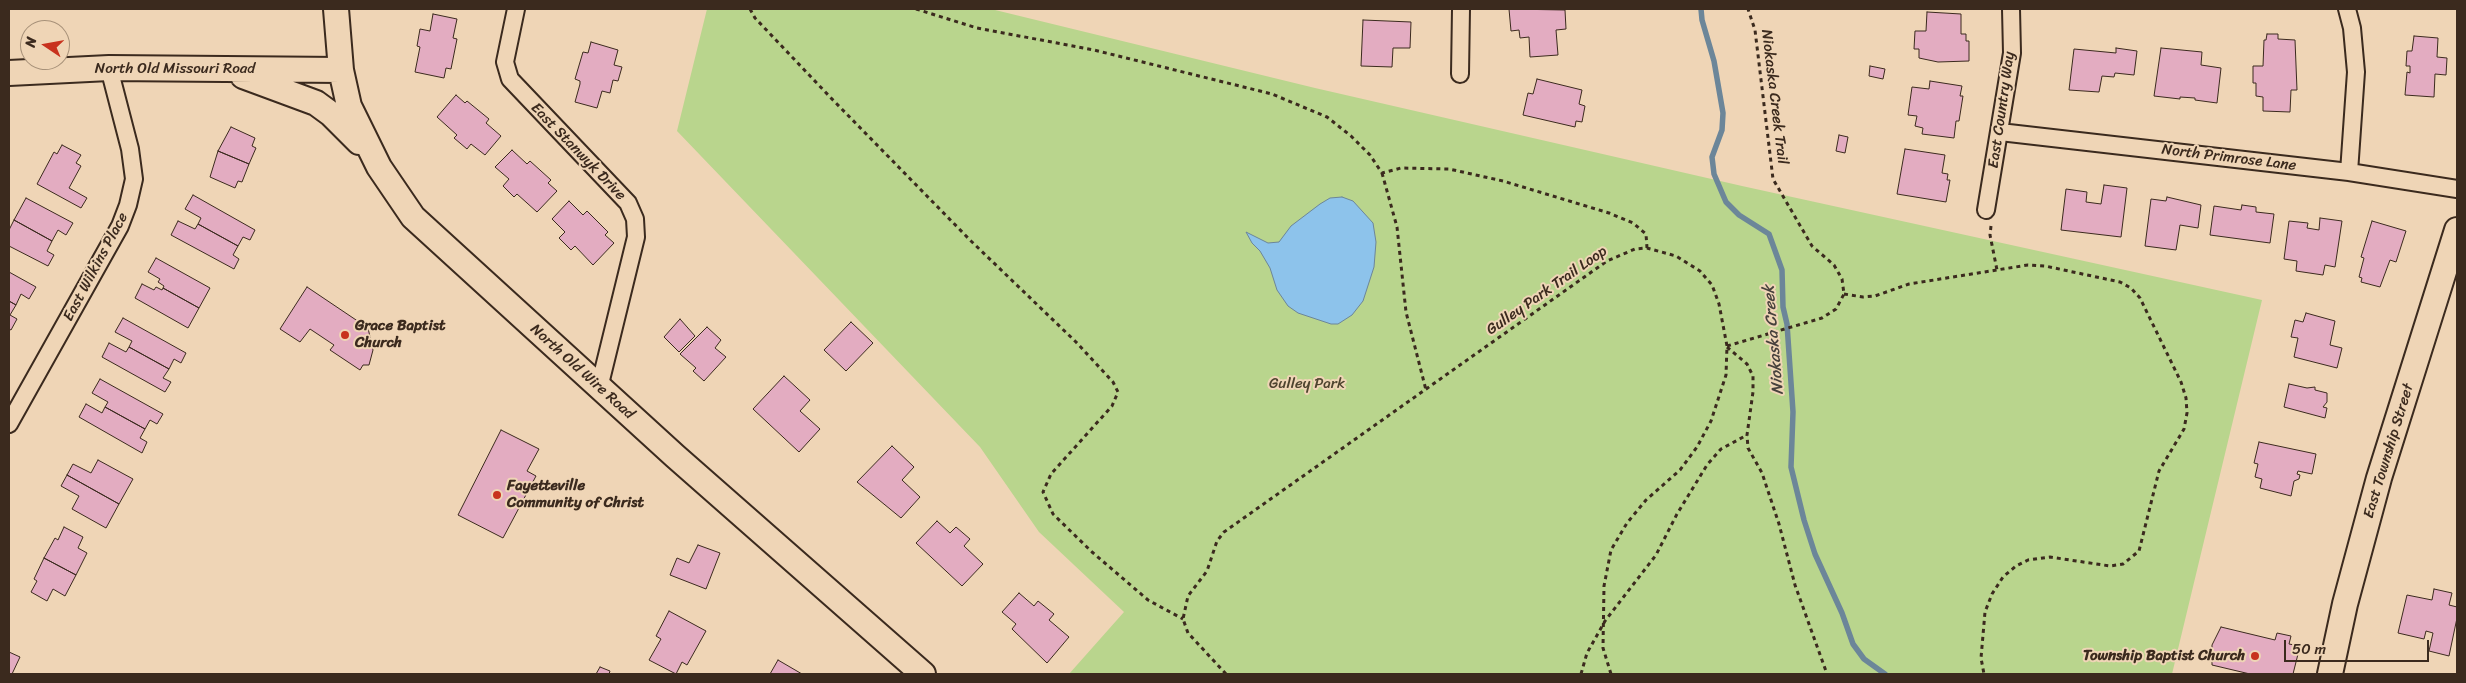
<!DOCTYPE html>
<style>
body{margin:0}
#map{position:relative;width:2466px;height:683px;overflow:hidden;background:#efd5b6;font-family:Sriracha,sans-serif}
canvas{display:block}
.frame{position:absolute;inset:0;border:10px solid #3b2a1e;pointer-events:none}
.north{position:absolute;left:20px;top:20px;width:50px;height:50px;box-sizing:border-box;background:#efd5b6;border:1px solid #a79179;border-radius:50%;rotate:282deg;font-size:14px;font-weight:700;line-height:20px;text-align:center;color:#3b2a1e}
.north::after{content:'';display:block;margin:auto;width:18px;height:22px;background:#c8321e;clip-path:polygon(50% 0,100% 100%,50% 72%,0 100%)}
.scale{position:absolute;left:2284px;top:640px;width:145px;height:22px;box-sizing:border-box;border:2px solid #3b2a1e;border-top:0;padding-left:6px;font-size:15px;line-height:18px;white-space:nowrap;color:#3b2a1e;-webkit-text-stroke:4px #efd5b6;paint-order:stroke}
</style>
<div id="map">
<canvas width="2466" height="683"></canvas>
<div class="frame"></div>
<div class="north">N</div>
<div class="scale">50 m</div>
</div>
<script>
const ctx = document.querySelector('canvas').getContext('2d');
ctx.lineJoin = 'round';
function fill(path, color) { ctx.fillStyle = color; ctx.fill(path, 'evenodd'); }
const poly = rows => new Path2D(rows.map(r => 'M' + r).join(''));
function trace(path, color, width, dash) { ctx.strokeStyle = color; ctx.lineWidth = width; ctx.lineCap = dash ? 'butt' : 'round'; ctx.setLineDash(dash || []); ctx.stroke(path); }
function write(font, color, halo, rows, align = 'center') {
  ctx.font = font + ' Sriracha,sans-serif'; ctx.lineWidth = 4; ctx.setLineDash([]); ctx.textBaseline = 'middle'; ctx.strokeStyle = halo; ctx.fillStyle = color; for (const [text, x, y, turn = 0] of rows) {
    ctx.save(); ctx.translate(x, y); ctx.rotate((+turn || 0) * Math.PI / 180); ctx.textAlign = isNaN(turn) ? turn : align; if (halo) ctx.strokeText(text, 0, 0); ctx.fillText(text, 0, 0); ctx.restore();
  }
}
fill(poly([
 [707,9,991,9,1315,88,1742,186,2262,300,2172,674,1069,674,1124,612,1039,532,980,447,677,131]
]), '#b9d58d');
const water = poly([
 [1342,197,1353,201,1373,223,1376,242,1374,267,1363,301,1352,315,1338,324,1331,324,1298,313,1288,306,1277,290,1270,268,1260,251,1252,243,1246,232,1268,243,1279,242,1291,226,1320,204,1330,198,1342,197]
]);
fill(water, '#8dc3eb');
trace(water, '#6c8699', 1);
trace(poly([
 [1701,9,1702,20,1714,61,1723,113,1722,130,1712,157,1714,174,1726,202,1739,215,1769,234,1782,270,1783,307,1787,324,1793,412,1791,467,1804,520,1815,554,1842,613,1853,644,1864,659,1885,674]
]), '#6c8699', 5.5);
const building = poly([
 [1509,9,1565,10,1566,29,1556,30,1558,55,1530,57,1529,37,1520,38,1519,30,1511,31,1509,9],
 [1927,12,1961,14,1961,34,1966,34,1966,41,1969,41,1969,61,1938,62,1919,58,1919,49,1914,49,1915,31,1926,31,1927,12],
 [433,14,457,19,453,38,457,39,451,69,446,68,444,78,415,72,420,47,417,46,420,29,430,31,433,14],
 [1363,20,1411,22,1410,48,1393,48,1392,67,1361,66,1363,20],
 [2267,34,2278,34,2278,39,2295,40,2297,90,2291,90,2290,112,2263,111,2263,97,2256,96,2256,83,2253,83,2253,66,2263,66,2264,40,2266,40,2267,34],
 [2414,36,2438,38,2437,57,2447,58,2446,75,2435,74,2434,97,2405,95,2407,72,2410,73,2410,66,2406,66,2407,51,2412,51,2414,36],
 [591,42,618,50,614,65,622,67,618,81,613,80,610,93,602,91,597,108,575,102,580,84,580,81,575,79,583,52,588,53,591,42],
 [2116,48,2137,51,2134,75,2115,73,2114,77,2102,76,2099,92,2069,90,2074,49,2116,53,2116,48],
 [2161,48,2202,52,2201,65,2221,68,2217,103,2195,100,2195,98,2180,97,2180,99,2154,96,2161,48],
 [1870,66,1885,69,1883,79,1869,76,1870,66],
 [1537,79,1582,90,1579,104,1585,106,1582,122,1576,121,1575,127,1523,115,1528,93,1533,94,1537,79],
 [1930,81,1962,86,1960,96,1963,96,1959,121,1956,121,1954,138,1922,134,1923,128,1915,126,1917,116,1908,115,1912,87,1929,89,1930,81],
 [456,95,465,103,467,101,489,119,486,123,501,136,485,155,471,144,467,149,454,138,457,135,437,117,456,95],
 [231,127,255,138,252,146,256,148,249,164,218,151,231,127],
 [1839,135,1848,137,1845,153,1836,151,1839,135],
 [62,145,81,155,76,163,81,166,69,188,87,198,81,208,37,184,54,152,57,154,62,145],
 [1905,149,1945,155,1942,173,1948,174,1947,180,1950,180,1946,202,1897,194,1905,149],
 [512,150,527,164,530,161,551,180,548,183,557,191,537,212,517,194,514,197,503,186,509,179,495,167,512,150],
 [218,151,249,164,242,182,238,181,235,188,210,177,218,151],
 [2104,185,2127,188,2121,237,2061,230,2066,189,2087,192,2086,202,2101,204,2104,185],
 [193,195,255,230,250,240,243,237,238,246,198,224,201,218,185,209,193,195],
 [2167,197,2201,205,2198,228,2180,225,2176,250,2145,246,2151,199,2166,201,2167,197],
 [26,198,73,223,66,235,58,230,52,241,14,220,26,198],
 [569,201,583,215,587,211,608,232,605,235,614,243,593,265,575,246,571,250,559,238,565,232,552,219,569,201],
 [2242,205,2256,207,2256,212,2274,214,2270,243,2210,235,2214,206,2241,210,2242,205],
 [2320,218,2342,221,2335,267,2325,265,2323,275,2296,271,2297,261,2284,259,2289,221,2308,223,2307,228,2319,230,2320,218],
 [14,220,52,241,47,251,54,255,48,266,9,246,9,230,14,220],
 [178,221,195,229,198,224,238,246,233,255,239,259,234,269,171,235,178,221],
 [2372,221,2406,231,2396,262,2390,260,2380,287,2361,282,2362,278,2359,277,2364,258,2361,257,2372,221],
 [156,258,210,288,199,308,163,288,164,286,158,282,160,279,148,272,156,258],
 [9,272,36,287,29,299,21,294,16,305,9,301,9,272],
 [142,284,154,290,156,287,162,290,163,288,199,308,188,328,135,298,142,284],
 [307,287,368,328,373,350,369,365,363,365,360,370,330,350,334,345,310,329,300,342,280,329,307,287],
 [9,301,16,305,10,315,17,319,11,330,9,329,9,301],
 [2306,313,2335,321,2330,345,2342,348,2337,368,2294,357,2298,338,2291,337,2295,320,2303,322,2306,313],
 [123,318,186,353,181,363,174,359,169,369,129,347,132,341,115,332,123,318],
 [680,319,695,336,679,352,664,337,680,319],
 [851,322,873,343,846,371,824,350,851,322],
 [707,327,721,340,715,348,726,357,704,381,693,371,696,368,680,354,707,327],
 [109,343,126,352,129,347,169,369,163,378,171,382,165,392,102,357,109,343],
 [784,376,810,400,800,411,820,429,799,452,753,409,784,376],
 [100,379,163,414,157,424,150,420,145,429,105,407,108,402,92,393,100,379],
 [2289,384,2307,388,2315,387,2315,390,2327,393,2327,402,2323,407,2327,408,2325,418,2284,407,2289,384],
 [86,404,102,413,105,407,145,429,140,438,147,442,142,453,79,417,86,404],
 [501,430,539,449,527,471,536,476,503,538,458,515,501,430],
 [2259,442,2316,454,2312,474,2298,471,2297,474,2300,475,2299,479,2294,481,2291,496,2260,488,2262,479,2255,477,2258,464,2254,463,2259,442],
 [892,446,914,467,902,480,920,497,901,518,857,482,892,446],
 [98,460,133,479,119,504,67,475,73,464,91,473,98,460],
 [67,475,119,504,106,528,72,509,79,496,61,486,67,475],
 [937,521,950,533,956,527,970,539,964,546,983,564,962,586,916,543,937,521],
 [64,527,83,537,78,548,87,553,76,575,44,558,55,538,58,540,64,527],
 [698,545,720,553,706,589,670,575,677,558,689,563,698,545],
 [44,558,76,575,65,596,53,589,47,601,31,592,37,581,34,579,44,558],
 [2434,589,2452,593,2449,605,2457,607,2457,618,2449,656,2429,651,2433,633,2426,631,2424,639,2398,633,2407,595,2432,600,2434,589],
 [1019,593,1034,606,1038,601,1054,614,1049,620,1069,637,1047,663,1012,629,1016,624,1002,612,1019,593],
 [669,611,706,631,687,665,682,662,676,674,649,660,661,639,656,636,669,611],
 [2221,627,2275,640,2277,633,2291,636,2289,644,2300,646,2293,674,2250,674,2212,665,2212,645,2221,627],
 [9,652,20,657,12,674,9,674,9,652],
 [778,660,802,674,770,674,778,660],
 [600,667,610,671,609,674,596,674,600,667]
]);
fill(building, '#e3acc1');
trace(building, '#3b2a1e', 1);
const street = poly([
 [516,9,505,62,510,79,628,203,635,219,636,237,599,388],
 [2347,9,2352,28,2356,72,2349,172],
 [1460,74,1461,9],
 [2000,132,2349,172,2457,189],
 [1986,210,2012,53,2011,9],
 [9,424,120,226,128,205,134,179,130,149,109,68]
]);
const secondary = poly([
 [336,9,341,70,349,106,379,167,413,217,675,456,923,674],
 [9,73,109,68,341,70],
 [243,76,316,103,331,114,359,142],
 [2330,674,2345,604,2379,478,2457,230]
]);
trace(street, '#3b2a1e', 20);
trace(secondary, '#3b2a1e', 28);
trace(poly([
 [750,9,755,18,831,98,971,241,1076,342,1113,382,1118,392,1112,406,1051,474,1043,492,1053,514,1092,552,1148,600,1183,619],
 [916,9,977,28,1094,50,1272,94,1327,117,1351,136,1370,155,1382,173,1401,168,1449,169,1503,181,1609,213,1633,223,1646,234,1647,248],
 [1382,173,1397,227,1406,312,1426,390],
 [1991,226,1990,235,1997,270],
 [1844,294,1863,297,1875,296,1909,284,2028,265,2045,266,2120,282,2131,288,2140,298,2181,382,2186,398,2187,413,2184,429,2159,471,2139,551,2123,564,2110,566,2050,557,2028,560,2016,566,2003,577,1992,594,1985,612,1981,658,1984,674],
 [1727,346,1822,318,1836,309,1844,294,1842,279,1834,265,1812,246,1773,179,1755,30,1748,9],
 [1727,347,1747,364,1753,376,1753,392,1747,435,1748,448,1762,473,1779,524,1795,585,1827,674],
 [1226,674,1188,633,1183,619,1188,596,1207,571,1217,541,1224,532,1607,261,1635,249,1647,248,1676,256,1700,271,1712,285,1719,304,1727,346,1726,375,1711,421,1697,447,1680,470,1646,500,1627,523,1611,550,1604,586,1603,648,1611,674],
 [1581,674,1587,653,1605,621,1656,555,1677,514,1707,465,1721,449,1747,435]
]), '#3b2a1e', 3, [4, 4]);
trace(street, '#efd5b6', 16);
trace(secondary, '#efd5b6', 24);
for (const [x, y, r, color] of [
 [345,335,5,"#c8321e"],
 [497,495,5,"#c8321e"],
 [2255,656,5,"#c8321e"]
]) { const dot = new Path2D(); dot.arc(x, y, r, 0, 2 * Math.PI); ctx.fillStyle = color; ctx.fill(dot); trace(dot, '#efd5b6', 2); }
write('15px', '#3b2a1e', '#efd5b6', [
 ["North Old Missouri Road",175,69],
 ["Niokaska Creek Trail",1774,97,83],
 ["East Country Way",2002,110,-82],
 ["East Stanwyk Drive",578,152,46],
 ["North Primrose Lane",2229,158,7],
 ["East Wilkins Place",96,267,-62],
 ["Gulley Park Trail Loop",1547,291,-35],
 ["North Old Wire Road",582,372,42],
 ["East Township Street",2389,451,-73]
]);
write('bold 15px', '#3b2a1e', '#efd5b6', [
 ["Grace Baptist",355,326],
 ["Church",355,343],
 ["Fayetteville",507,486],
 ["Community of Christ",507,503],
 ["Township Baptist Church",2245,656,"right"]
], 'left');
write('15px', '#4e442f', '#efd5b6', [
 ["Gulley Park",1307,384]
]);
write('italic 16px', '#47413d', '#efd5b6', [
 ["Niokaska Creek",1774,340,-95]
]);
</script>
